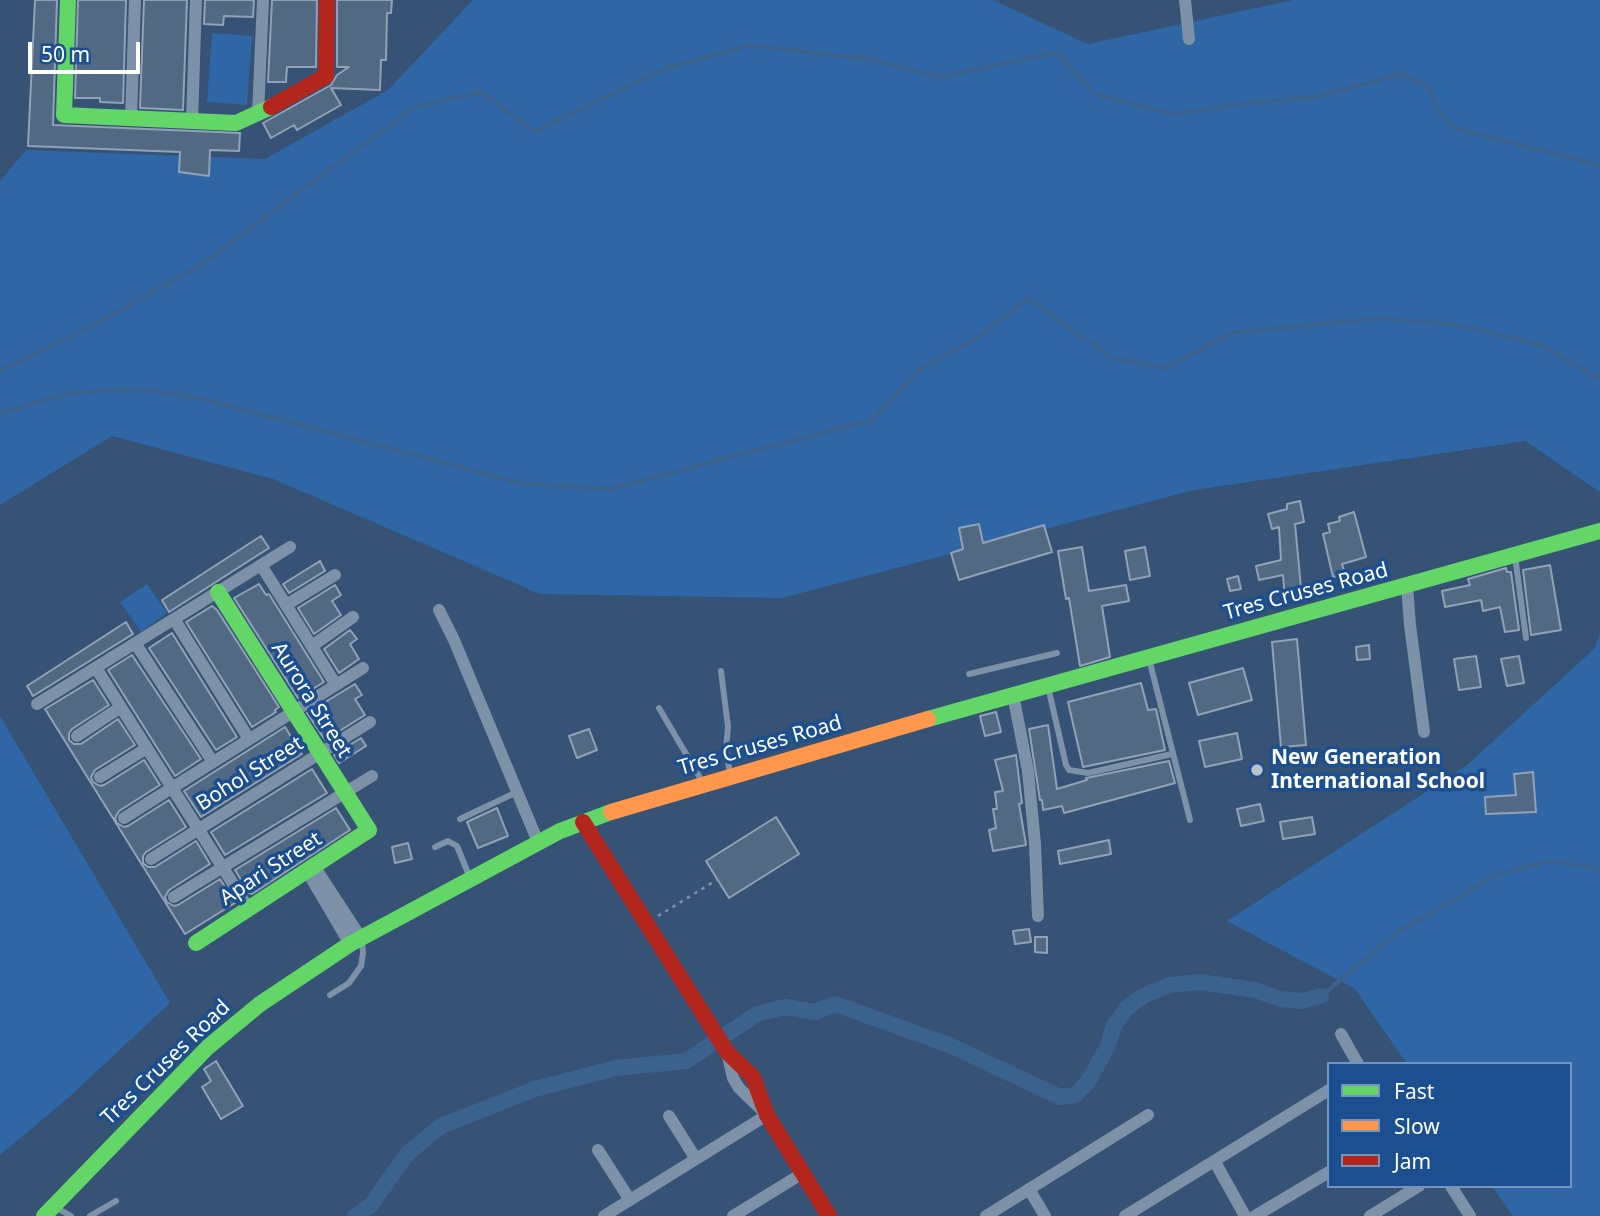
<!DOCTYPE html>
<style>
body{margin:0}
#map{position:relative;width:1600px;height:1216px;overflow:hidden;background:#365274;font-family:"Noto Sans",sans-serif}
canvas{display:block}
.legend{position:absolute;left:1327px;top:1062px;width:245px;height:126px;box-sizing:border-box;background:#1b4f8f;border:2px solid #7695bc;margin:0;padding:9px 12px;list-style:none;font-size:21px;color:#fff}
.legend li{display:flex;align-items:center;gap:14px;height:35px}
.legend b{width:35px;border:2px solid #7695bc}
.scale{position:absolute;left:28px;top:42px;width:112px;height:32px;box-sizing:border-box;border:4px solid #fff;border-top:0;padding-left:9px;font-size:21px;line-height:24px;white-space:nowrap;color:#fff;-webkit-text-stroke:5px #1b4f8f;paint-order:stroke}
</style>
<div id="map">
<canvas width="1600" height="1216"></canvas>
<ul class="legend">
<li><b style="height:9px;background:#63d668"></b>Fast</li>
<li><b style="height:9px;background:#ff974d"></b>Slow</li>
<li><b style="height:9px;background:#b3261e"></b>Jam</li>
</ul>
<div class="scale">50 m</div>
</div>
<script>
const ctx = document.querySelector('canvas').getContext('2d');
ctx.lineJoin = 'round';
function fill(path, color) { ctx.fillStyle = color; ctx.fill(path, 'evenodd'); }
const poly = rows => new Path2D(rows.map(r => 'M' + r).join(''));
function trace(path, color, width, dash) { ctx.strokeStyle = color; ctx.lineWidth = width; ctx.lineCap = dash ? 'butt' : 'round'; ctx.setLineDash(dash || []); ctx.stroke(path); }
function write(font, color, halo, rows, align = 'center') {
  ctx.font = font + ' "Noto Sans",sans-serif'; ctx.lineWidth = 7; ctx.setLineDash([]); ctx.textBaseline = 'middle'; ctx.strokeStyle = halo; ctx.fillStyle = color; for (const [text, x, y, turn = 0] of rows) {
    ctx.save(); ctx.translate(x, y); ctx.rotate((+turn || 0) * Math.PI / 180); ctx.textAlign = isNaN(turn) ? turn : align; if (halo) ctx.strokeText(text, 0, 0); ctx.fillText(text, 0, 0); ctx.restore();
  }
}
fill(poly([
 [473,0,993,0,1088,44,1293,0,1600,0,1600,492,1525,441,1194,490,782,598,540,594,273,479,112,436,0,505,0,181,26,150,265,159,388,90],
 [212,33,252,36,247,105,207,102],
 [147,584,167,613,141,632,120,602],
 [1600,634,1600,1216,1513,1216,1492,1186,1570,1186,1570,1064,1407,1064,1355,989,1227,921,1466,766,1594,649],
 [0,716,170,1003,67,1099,0,1155]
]), '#2f66a5');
trace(poly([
 [0,370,72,336,196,268,416,106,482,92,534,132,664,69,750,45,873,60,940,77,1057,52,1095,94,1174,114,1248,103,1315,97,1401,74,1428,87,1438,111,1455,128,1600,165],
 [0,413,69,393,139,389,203,399,521,483,609,489,872,420,919,370,985,332,1028,298,1112,358,1166,368,1232,333,1381,318,1459,325,1541,345,1600,379],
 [1321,996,1398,932,1498,874,1549,861,1600,868]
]), '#3b618d', 4.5);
trace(poly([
 [355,1216,371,1205,408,1153,441,1126,535,1089,616,1068,686,1061,757,1014,785,1007,815,1012,835,1004,949,1045,1060,1097,1075,1095,1087,1083,1108,1046,1114,1025,1127,1008,1143,996,1169,985,1200,982,1255,990,1280,999,1301,1001,1321,996]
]), '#3b618d', 16);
const building = poly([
 [35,0,57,0,53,125,240,133,239,151,210,150,209,176,179,172,180,152,28,146,35,0],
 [78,0,126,0,123,103,100,102,100,98,75,98,78,0],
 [144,0,187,0,183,110,140,108,144,0],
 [205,0,254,0,253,17,224,16,223,25,204,24,205,0],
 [272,0,317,0,316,67,287,67,286,82,268,82,272,0],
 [337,0,392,0,391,13,387,13,386,60,381,60,380,90,331,88,341,105,297,130,294,125,271,138,263,123,331,85,337,75,349,67,337,67,337,0],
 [1300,501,1304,522,1295,524,1302,598,1285,599,1283,575,1259,580,1256,566,1281,560,1279,527,1272,529,1268,514,1287,509,1287,504,1300,501],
 [1354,512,1366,557,1342,564,1345,574,1333,577,1323,534,1330,532,1328,524,1340,521,1339,517,1354,512],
 [979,524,983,543,1044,525,1052,552,959,580,951,553,963,549,959,528,979,524],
 [261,536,269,548,169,612,162,600,261,536],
 [1082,547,1089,591,1126,585,1129,601,1102,606,1110,657,1080,666,1069,598,1066,599,1058,551,1082,547],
 [1145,547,1150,576,1130,580,1125,551,1145,547],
 [320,561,325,571,289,593,283,584,320,561],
 [1550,565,1561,630,1531,635,1523,570,1550,565],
 [1506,568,1507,572,1511,572,1519,630,1505,632,1500,607,1483,611,1481,600,1445,607,1442,591,1470,585,1468,579,1506,568],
 [1238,576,1241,589,1230,591,1227,579,1238,576],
 [259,584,266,595,269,594,324,682,298,698,234,598,259,584],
 [335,585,341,595,332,601,341,615,314,634,298,608,335,585],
 [212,606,217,610,279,707,275,710,276,712,252,727,186,622,212,606],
 [126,622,133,634,33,696,27,686,126,622],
 [350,630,357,639,350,644,359,659,339,673,324,649,350,630],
 [172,633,237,737,216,750,149,648,172,633],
 [1297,639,1306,745,1281,747,1272,642,1297,639],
 [1369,645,1370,659,1357,660,1356,647,1369,645],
 [132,655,201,759,175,776,108,670,132,655],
 [1476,656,1481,687,1459,690,1454,659,1476,656],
 [1519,656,1524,683,1507,686,1501,659,1519,656],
 [1243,668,1252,700,1198,715,1189,683,1243,668],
 [93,680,109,705,72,729,69,733,69,740,74,744,81,744,118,719,135,745,95,770,91,777,93,782,100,786,104,785,144,760,160,785,119,811,115,818,117,823,124,827,128,826,169,800,186,827,146,852,143,856,143,863,148,867,155,867,196,841,210,864,169,890,165,897,167,902,174,906,178,905,220,879,235,903,185,934,45,709,93,680],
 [1141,683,1148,710,1156,709,1165,750,1083,767,1068,702,1141,683],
 [355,684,362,695,355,699,365,715,325,740,307,713,355,684],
 [996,712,1001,732,985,736,980,716,996,712],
 [1048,725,1057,789,1087,780,1086,778,1169,761,1175,783,1064,813,1062,806,1043,810,1042,800,1040,800,1029,729,1048,725],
 [285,727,302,754,201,817,184,791,285,727],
 [589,729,597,750,577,758,569,736,589,729],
 [1237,733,1242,759,1205,767,1199,741,1237,733],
 [361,738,366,746,339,763,334,755,361,738],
 [1016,755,1022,803,1019,804,1026,845,993,851,989,830,996,828,993,809,997,809,995,792,1003,791,995,760,1016,755],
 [312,769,327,793,225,855,211,832,312,769],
 [1533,772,1536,812,1486,814,1485,797,1516,795,1514,774,1533,772],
 [1260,804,1264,821,1241,826,1237,809,1260,804],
 [336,808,350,830,252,894,249,893,235,870,336,808],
 [497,808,508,836,478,848,467,822,497,808],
 [776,817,799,854,729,898,706,861,776,817],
 [1312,817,1315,834,1283,839,1280,822,1312,817],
 [1109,840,1111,854,1060,864,1058,851,1109,840],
 [408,843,412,859,395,863,392,847,408,843],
 [1029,929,1031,942,1015,944,1013,931,1029,929],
 [1035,937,1047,937,1047,953,1035,952,1035,937],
 [216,1061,243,1106,221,1119,202,1087,211,1081,204,1069,216,1061]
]);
fill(building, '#526984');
trace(building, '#92a2b6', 2);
trace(poly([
 [658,916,718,879]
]), '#7d92a8', 2.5, [3.5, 5]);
trace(poly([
 [1515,556,1526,638],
 [1149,659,1190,820],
 [721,671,728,727,726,749,730,774],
 [969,674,1057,653],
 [1048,687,1066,765,1069,770,1088,773,1172,754],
 [659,708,702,781],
 [460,819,517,792],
 [435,847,448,841,457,846,470,878],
 [330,995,349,983,361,966,363,953,362,941],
 [55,1207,71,1216],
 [90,1216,116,1201]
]), '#7d92a8', 6);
trace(poly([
 [1185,0,1189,39],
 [258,114,263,0],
 [131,118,135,0],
 [192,121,196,0],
 [261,565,336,685],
 [1407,586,1410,625,1424,732],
 [286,605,335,575],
 [439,610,454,640,538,842],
 [174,619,249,739],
 [135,643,213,762],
 [312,646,353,617],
 [96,668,249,909],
 [1013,695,1028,771,1035,844,1038,916],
 [37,704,290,547],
 [77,736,121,707],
 [100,777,147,748],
 [124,818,363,668],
 [151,859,370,722],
 [314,866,361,938],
 [307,871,350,944],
 [174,897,372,776],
 [1341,1034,1358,1064],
 [669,1116,696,1159],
 [598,1150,630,1200],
 [1215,1162,1245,1216],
 [1451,1186,1470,1216],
 [1029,1189,1045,1216],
 [604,1216,767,1115,739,1088,733,1078,727,1052],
 [733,1216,803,1173],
 [986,1216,1148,1115],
 [1125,1216,1329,1090],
 [1255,1216,1329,1172],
 [1370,1216,1419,1186]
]), '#7d92a8', 12);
trace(poly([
 [68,0,64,115,236,123,271,107],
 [928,719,1600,531],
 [196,943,369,830,218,592],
 [44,1216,208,1047,260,1004,350,944,560,831,611,812]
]), '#63d668', 16);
trace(poly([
 [611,812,928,719]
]), '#ff974d', 16);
trace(poly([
 [271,107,326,76,327,0],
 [583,822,727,1052,753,1077,767,1115,829,1216]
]), '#b3261e', 16);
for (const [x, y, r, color] of [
 [1257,770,7,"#b9c2ce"]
]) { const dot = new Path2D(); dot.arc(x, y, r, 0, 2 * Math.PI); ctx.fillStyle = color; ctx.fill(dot); trace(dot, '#1b4f8f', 2.5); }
write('21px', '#fff', '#1b4f8f', [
 ["Tres Cruses Road",1306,592,-15],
 ["Aurora Street",311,700,58],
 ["Tres Cruses Road",760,746,-16],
 ["Bohol Street",250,774,-32],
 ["Apari Street",271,869,-33],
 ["Tres Cruses Road",166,1063,-44]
]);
write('bold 21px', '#fff', '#1b4f8f', [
 ["New Generation",1271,758],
 ["International School",1271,782]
], 'left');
</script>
